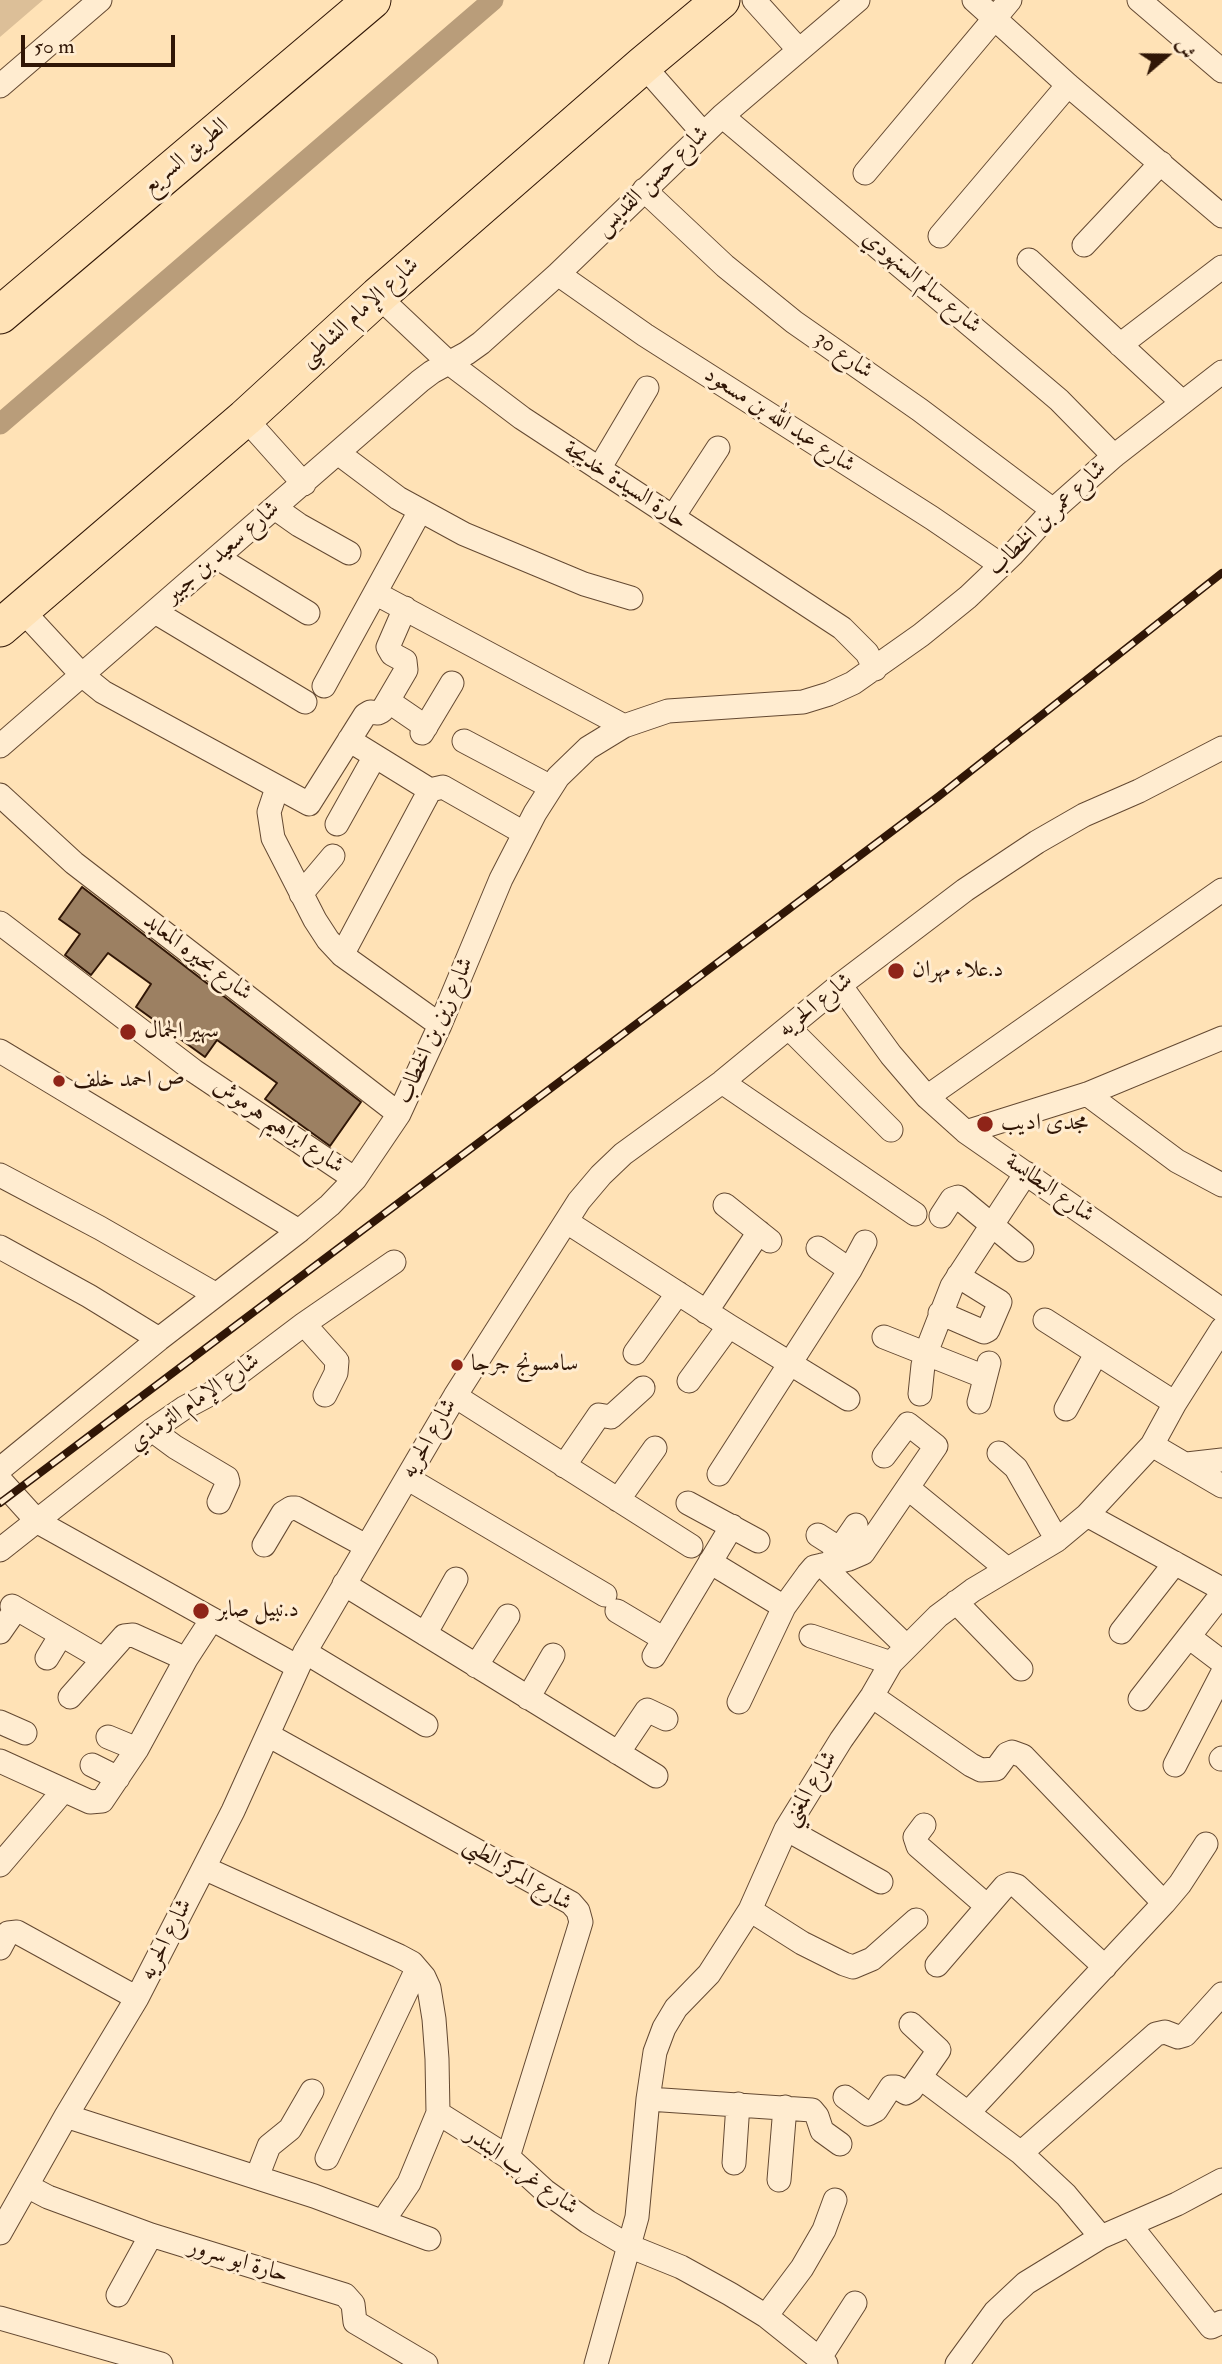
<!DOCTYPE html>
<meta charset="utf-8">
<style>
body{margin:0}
#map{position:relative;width:1222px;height:2364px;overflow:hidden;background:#ffe2b6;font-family:"IM FELL Double Pica",Amiri,serif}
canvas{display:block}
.north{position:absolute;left:1131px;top:21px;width:70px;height:70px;-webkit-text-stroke:5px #ffecd0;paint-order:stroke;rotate:70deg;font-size:19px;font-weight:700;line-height:28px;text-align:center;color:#301606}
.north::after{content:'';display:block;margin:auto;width:24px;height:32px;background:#301606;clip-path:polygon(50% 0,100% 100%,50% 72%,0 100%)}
.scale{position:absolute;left:21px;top:35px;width:154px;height:32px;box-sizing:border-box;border:4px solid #301606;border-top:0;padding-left:9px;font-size:21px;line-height:24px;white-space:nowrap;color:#301606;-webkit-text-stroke:5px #ffecd0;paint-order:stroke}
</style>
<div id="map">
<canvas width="1222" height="2364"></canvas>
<div class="north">ش</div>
<div class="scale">50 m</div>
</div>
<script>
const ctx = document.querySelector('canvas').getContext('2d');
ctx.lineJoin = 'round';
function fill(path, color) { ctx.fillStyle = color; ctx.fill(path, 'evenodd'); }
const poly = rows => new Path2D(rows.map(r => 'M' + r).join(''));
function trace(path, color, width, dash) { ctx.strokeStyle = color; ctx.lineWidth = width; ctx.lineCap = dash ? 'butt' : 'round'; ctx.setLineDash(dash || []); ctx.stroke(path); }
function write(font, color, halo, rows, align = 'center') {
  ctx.font = font + ' "IM FELL Double Pica",Amiri,serif'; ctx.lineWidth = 6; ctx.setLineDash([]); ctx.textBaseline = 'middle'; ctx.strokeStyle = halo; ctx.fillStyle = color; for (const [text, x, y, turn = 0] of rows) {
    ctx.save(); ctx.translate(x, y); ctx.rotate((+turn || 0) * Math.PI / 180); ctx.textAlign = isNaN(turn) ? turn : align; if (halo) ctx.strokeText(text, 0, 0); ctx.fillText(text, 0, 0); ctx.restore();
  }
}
fill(poly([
 [0,0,43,0,0,37]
]), '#dcbf98');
trace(poly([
 [0,424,493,0]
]), '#b99d7a', 21);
const building = poly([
 [82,887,361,1102,330,1146,265,1099,277,1083,217,1040,205,1057,136,1007,151,984,108,953,91,975,65,955,80,934,59,919,82,887]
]);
fill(building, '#9c8062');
trace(building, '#301606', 2);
const minor = poly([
 [754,0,799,50],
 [974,0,1068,85,1222,216],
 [1139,0,1222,71],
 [643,65,703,133],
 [0,86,100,0],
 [722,116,1026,372,1059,400,1114,456],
 [865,173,1010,0],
 [644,190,725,266,794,322,920,410,1053,510],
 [940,236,1068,85],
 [1084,245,1161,163],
 [1029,260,1182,402],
 [558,274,645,335,932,518,1001,565],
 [378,296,448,362,522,418,842,628,867,653,875,669],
 [1120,345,1222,267],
 [245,418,304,484],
 [338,453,398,498,464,534,584,584,631,598],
 [599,469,647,388],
 [275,508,299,525,349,553],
 [673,517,718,448],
 [218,558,308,613],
 [375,593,624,726],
 [21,609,82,675,103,692,309,804,365,715,370,712,378,713,382,711,406,670,405,661,392,654,388,647,405,608],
 [155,612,305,702],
 [324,686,420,511],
 [388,701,426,727],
 [422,733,452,683],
 [349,740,430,790,443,787,524,833],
 [464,741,551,787],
 [0,746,420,381,432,372,467,353,481,343,558,274,722,116,858,0],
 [277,788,269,812,273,838,315,920,328,940,342,955,440,1025],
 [0,795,74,863,399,1114],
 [337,824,375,756],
 [301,894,333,856],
 [0,923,194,1071,355,1179],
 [342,955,430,790],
 [840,985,891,1055,927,1097,966,1132,1222,1310],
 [789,1028,891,1130],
 [0,1051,299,1231],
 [722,1082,915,1214],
 [1087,1094,1177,1161,1222,1185],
 [927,1097,1222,890],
 [966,1132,1087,1094,1222,1038],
 [0,1175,100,1228,215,1294],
 [725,1205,770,1241],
 [941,1216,952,1199,958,1197,1022,1250],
 [567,1222,729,1326,848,1399],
 [0,1247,89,1296,159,1339],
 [818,1248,850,1270],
 [706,1312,759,1232],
 [940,1313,984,1332,988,1330,1000,1302,958,1276],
 [1045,1320,1175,1403],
 [304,1324,337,1361,336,1373,325,1395],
 [884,1337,985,1377],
 [635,1353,678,1293],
 [689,1381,729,1326],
 [920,1394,923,1365,929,1345,952,1286,1026,1173],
 [455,1396,691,1546],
 [979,1402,989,1363],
 [1066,1409,1096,1354],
 [152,1430,175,1447,227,1478,228,1482,219,1502],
 [1152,1445,1222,1486],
 [999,1453,1016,1468,1057,1540],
 [1187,1464,1222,1460],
 [564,1466,599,1415,611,1417,643,1388],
 [0,1469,159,1339,299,1231,330,1205,355,1179,399,1114,440,1025,501,879,535,813,558,777,588,748,624,726,668,711,803,702,829,694,853,683,921,635,968,597,1012,555,1053,510,1114,456,1222,372],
 [719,1474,850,1270,865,1242],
 [407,1478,605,1595],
 [0,1480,38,1522,298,1667],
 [909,1489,1007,1569],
 [618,1500,655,1448],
 [688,1503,758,1541],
 [1087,1515,1222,1589],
 [818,1535,840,1549],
 [264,1545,283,1513,291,1508,296,1508,366,1546],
 [0,1550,152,1430,184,1408,214,1392,304,1324,394,1262],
 [710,1562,784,1607],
 [830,1563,856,1525],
 [822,1565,906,1646],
 [344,1584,656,1776],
 [956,1602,1021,1669],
 [12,1606,103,1659],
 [617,1611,664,1639],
 [0,1632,16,1609],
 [1121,1632,1175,1563],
 [425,1634,456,1579],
 [811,1636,891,1663],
 [1189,1637,1222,1662],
 [305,1652,426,1725],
 [654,1656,732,1526],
 [47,1658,61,1635],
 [476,1666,508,1616],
 [872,1696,971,1765,981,1770,996,1769,1007,1754,1012,1752,1023,1756,1164,1903],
 [70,1697,124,1636,133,1635,186,1659],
 [528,1698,553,1655],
 [1140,1699,1222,1594],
 [739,1702,784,1607,808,1574,814,1567,849,1559,863,1553,936,1446,908,1424,884,1456],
 [0,1722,25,1733],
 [268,1735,571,1903,578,1911,581,1922,578,1932,508,2157],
 [108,1737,137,1749],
 [618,1753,647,1710,666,1719],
 [1221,1759,1222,1758],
 [0,1761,90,1802,102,1801,137,1749,186,1659,212,1619],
 [92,1765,118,1778],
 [1175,1765,1222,1674],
 [924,1825,915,1837,918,1846,987,1906],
 [786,1829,881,1882],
 [0,1865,64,1790],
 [204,1868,399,1956,412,1963,424,1977,429,1988,434,2019,437,2059,438,2113,508,2157,545,2191,588,2222,629,2246,681,2267,730,2294,766,2316,826,2364],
 [750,1910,802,1943,844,1964,853,1967,872,1959,916,1920],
 [0,1948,8,1933,17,1932,137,1998],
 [937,1965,1005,1886,1010,1884,1017,1886,1105,1967],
 [921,2078,1021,2153,1066,2195,1101,2237],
 [845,2097,868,2114,876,2110,891,2087,896,2087,906,2093,911,2090,939,2050,911,2024],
 [648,2099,812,2110,817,2116,822,2131,840,2144],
 [968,2113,1164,1903,1180,1884,1206,1844],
 [66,2116,314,2196,429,2239],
 [1021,2153,1156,2034,1165,2032,1178,2037,1185,2035,1222,1994],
 [327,2158,417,1969],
 [734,2163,738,2104],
 [257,2177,269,2146,290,2129,312,2091],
 [779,2180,785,2107],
 [27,2186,48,2197,151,2235,345,2295,353,2304,355,2322,426,2364],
 [383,2221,409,2183,438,2113],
 [1130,2225,1211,2327,1222,2322],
 [0,2233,66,2116,137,1998,233,1811,305,1652,455,1396,579,1201,601,1175,623,1154,722,1082,840,985,965,890,1037,842,1084,815,1139,791,1222,748],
 [118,2295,151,2235],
 [766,2316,802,2268,824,2230,835,2200],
 [0,2318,161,2364],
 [819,2359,855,2303],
 [596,2364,637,2217,648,2099,655,2052,664,2028,676,2008,709,1974,750,1910,786,1829,841,1740,872,1696,891,1663,938,1616,973,1590,1057,1540,1087,1515,1152,1445,1175,1403,1222,1329],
 [957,2364,995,2312,1026,2283,1101,2237,1177,2204,1222,2180]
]);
const primary = poly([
 [0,315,372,0],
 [0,628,245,418,378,296,643,65,721,0]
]);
trace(minor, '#644932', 25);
trace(primary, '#301606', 39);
trace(minor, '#ffecd0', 23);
trace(primary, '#ffe2b6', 37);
const rail = poly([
 [0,1503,939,796,1222,573]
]);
trace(rail, '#301606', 8);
trace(rail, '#ffecd0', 5, [16]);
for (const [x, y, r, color] of [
 [896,971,9,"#8f2418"],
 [128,1032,9,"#8f2418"],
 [59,1081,7,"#8f2418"],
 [985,1124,9,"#8f2418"],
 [457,1365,7,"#8f2418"],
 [201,1611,9,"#8f2418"]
]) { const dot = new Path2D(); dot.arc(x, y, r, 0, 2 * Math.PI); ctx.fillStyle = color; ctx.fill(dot); trace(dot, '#ffecd0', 2.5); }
write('23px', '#301606', '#ffecd0', [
 ["الطريق السريع",186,157,-40],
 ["شارع حسن القديس",653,182,-44],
 ["شارع سالم السنهودي",921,283,40],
 ["شارع الإمام الشاطبى",360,313,-42],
 ["شارع 30",843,356,35],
 ["شارع عبد الله بن مسعود",779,421,33],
 ["حارة السيدة خديجة",625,486,33],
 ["شارع عمر بن الخطاب",1048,519,-44],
 ["شارع سعيد بن جبير",223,553,-41],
 ["شارع بحيره المعابد",197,958,37],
 ["شارع الحريه",816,1006,-39],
 ["شارع زين بن الخطاب",436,1031,-66],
 ["شارع ابراهيم هرموش",278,1127,34],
 ["شارع البطايسة",1049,1189,35],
 ["شارع الإمام الترمذي",195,1403,-35],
 ["شارع الحريه",430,1439,-60],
 ["شارع المغني",811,1789,-59],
 ["شارع المركز الطبى",517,1875,31],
 ["شارع الحريه",167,1940,-63],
 ["شارع غرب البندر",521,2172,36],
 ["حارة ابو سرور",238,2262,17]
]);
write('23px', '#301606', '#ffecd0', [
 ["د.علاء مهران",912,971],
 ["سهير الجمال",144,1032],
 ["ص احمد خلف",73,1081],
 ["مجدى اديب",1001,1124],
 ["سامسونج جرجا",471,1365],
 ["د.نبيل صابر",217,1611]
], 'left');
</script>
